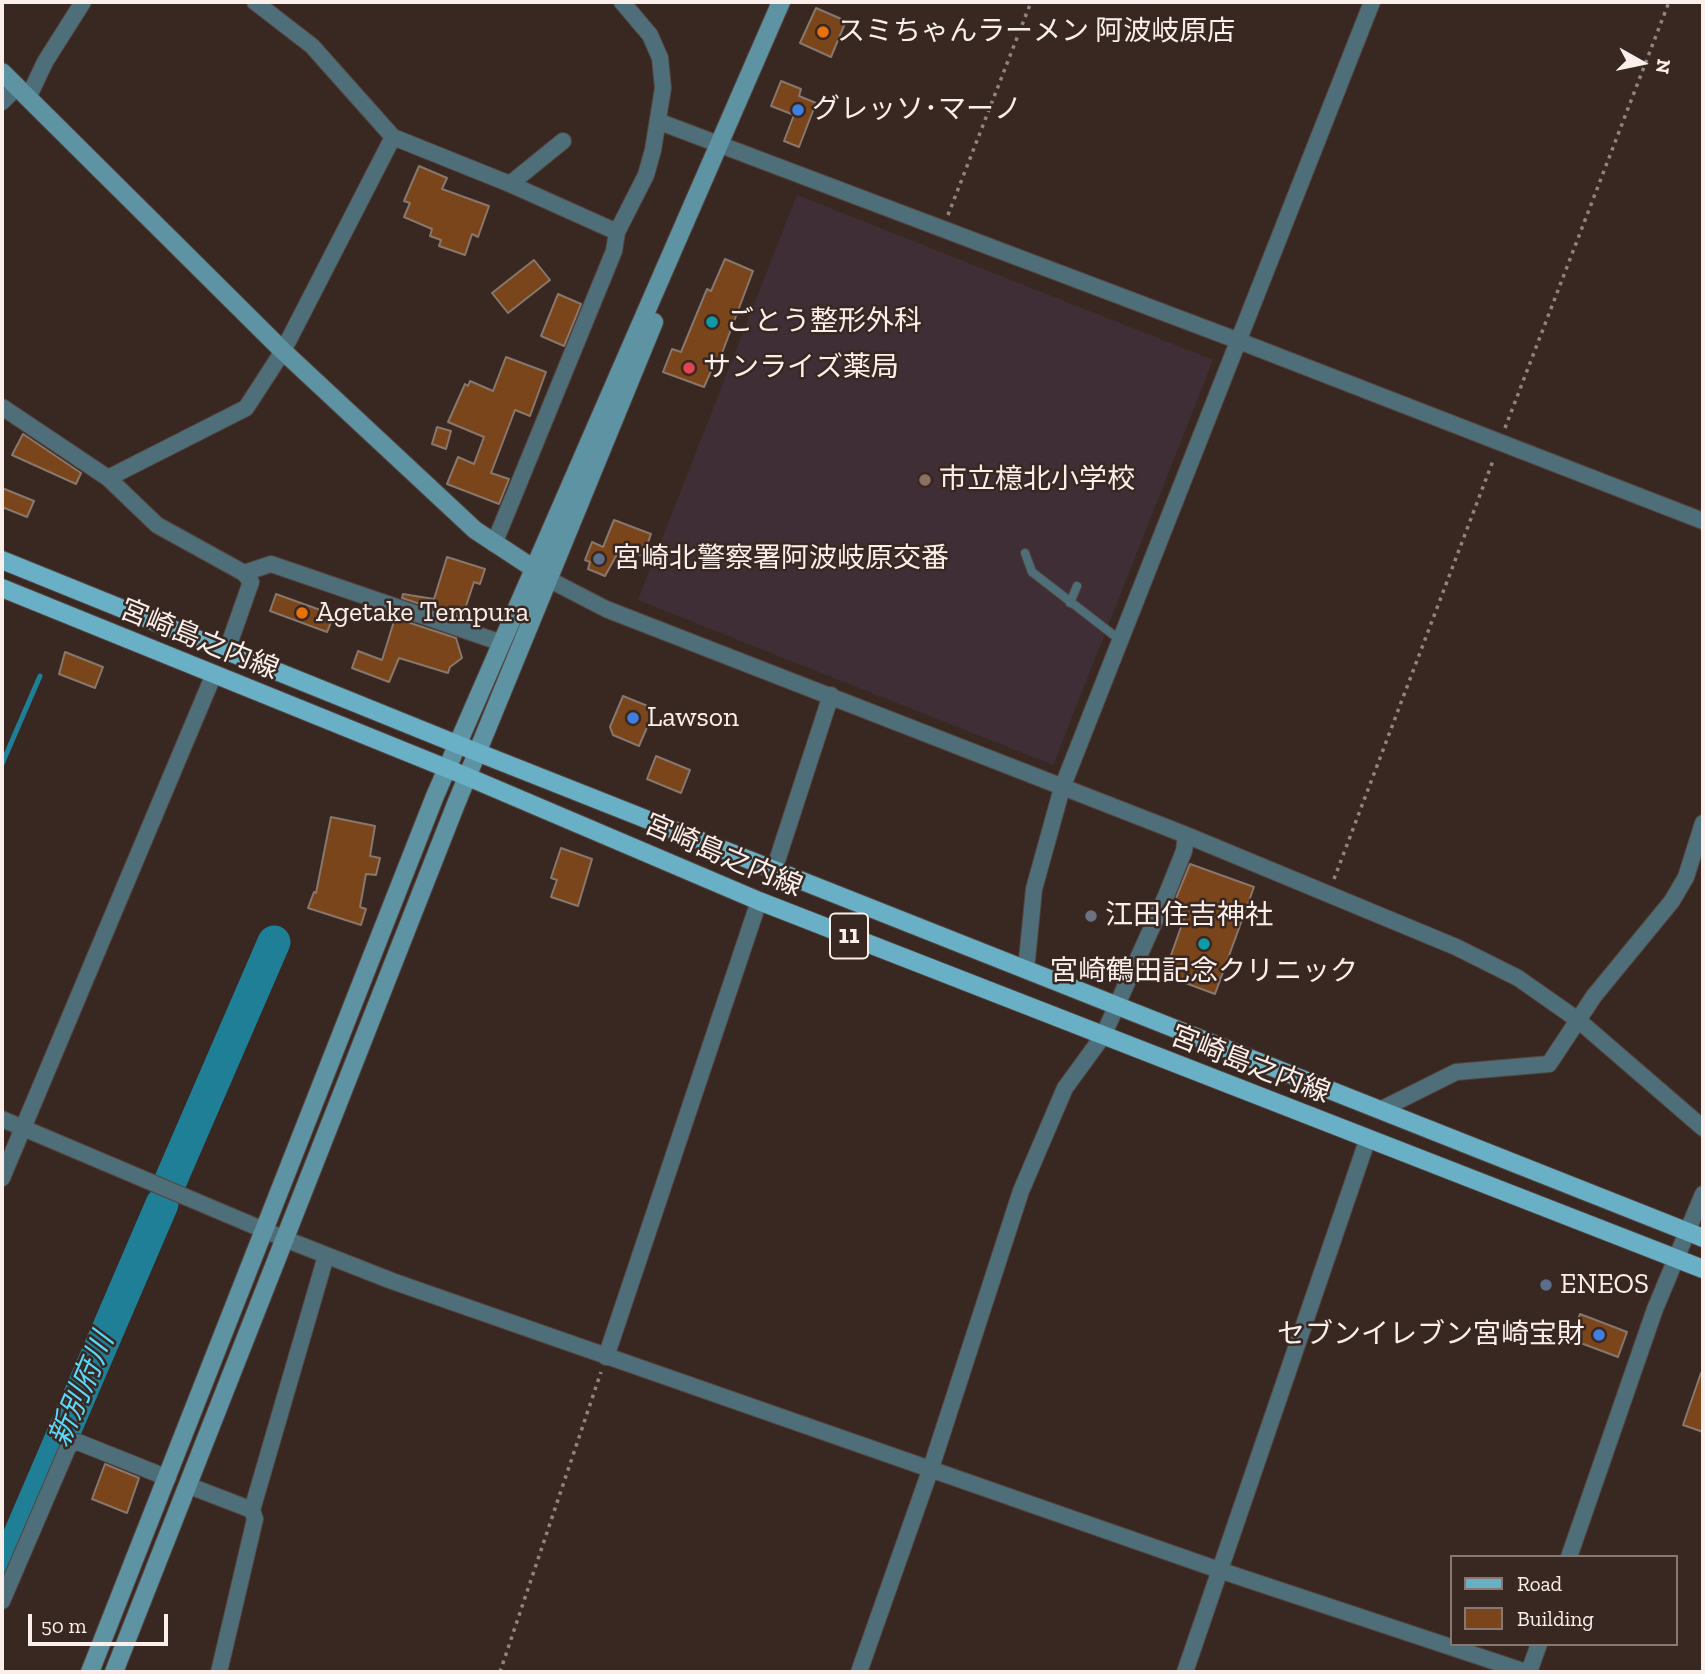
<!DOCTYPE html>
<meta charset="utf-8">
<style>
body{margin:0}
#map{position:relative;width:1705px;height:1674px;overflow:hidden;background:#392822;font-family:"Zilla Slab",serif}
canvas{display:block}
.frame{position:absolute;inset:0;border:4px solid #fbefeb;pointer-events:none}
.legend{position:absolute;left:1450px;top:1555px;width:228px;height:91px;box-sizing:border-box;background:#392822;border:2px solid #877872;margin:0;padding:9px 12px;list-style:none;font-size:21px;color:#fbefeb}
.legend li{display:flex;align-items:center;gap:14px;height:35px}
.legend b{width:35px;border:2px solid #877872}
.north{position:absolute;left:1607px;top:28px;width:70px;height:70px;-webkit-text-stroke:5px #392822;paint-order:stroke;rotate:99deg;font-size:19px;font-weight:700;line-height:28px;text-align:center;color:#fbefeb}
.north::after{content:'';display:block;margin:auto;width:24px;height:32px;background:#fbefeb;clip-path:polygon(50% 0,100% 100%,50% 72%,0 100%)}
.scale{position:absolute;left:28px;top:1614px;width:140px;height:32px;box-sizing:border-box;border:4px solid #fbefeb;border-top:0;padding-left:9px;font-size:21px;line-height:24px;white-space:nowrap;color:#fbefeb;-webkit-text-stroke:5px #392822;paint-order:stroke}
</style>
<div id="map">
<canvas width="1705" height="1674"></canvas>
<div class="frame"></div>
<ul class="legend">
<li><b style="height:9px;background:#69b0c6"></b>Road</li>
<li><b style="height:19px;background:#7a451b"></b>Building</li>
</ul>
<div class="north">N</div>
<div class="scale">50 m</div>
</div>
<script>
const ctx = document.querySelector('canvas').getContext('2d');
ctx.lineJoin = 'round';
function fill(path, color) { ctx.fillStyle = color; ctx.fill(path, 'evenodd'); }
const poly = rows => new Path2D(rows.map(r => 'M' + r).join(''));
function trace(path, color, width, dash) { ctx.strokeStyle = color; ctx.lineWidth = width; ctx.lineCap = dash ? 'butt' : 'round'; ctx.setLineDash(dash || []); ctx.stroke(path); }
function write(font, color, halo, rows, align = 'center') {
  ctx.font = font + ' "Zilla Slab","Noto Sans JP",serif'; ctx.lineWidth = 5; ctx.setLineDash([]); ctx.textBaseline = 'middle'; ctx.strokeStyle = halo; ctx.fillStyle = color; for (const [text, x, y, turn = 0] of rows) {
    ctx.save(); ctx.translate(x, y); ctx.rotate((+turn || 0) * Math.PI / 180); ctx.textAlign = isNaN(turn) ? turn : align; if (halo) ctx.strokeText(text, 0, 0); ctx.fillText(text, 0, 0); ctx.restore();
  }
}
fill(poly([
 [797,195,1213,360,1053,765,638,600]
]), '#402e37');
trace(poly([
 [2,764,40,676]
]), '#1e7f96', 5);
trace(poly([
 [170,1182,274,942],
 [2,1576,162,1204]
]), '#1e7f96', 33);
const building = poly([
 [816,8,846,21,831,57,800,43,816,8],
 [781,81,801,89,799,96,816,103,799,147,784,141,794,115,771,106,781,81],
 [419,166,447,178,442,189,489,206,478,237,472,234,465,255,439,246,441,240,430,236,432,229,404,217,410,203,404,201,419,166],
 [725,259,753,271,719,361,716,360,704,387,663,372,672,349,681,352,707,289,711,291,725,259],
 [534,260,550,280,508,313,492,293,534,260],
 [558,294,581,304,564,346,541,336,558,294],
 [506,357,546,372,530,416,515,410,491,473,509,479,499,504,447,484,458,457,474,464,484,437,448,422,465,384,468,386,470,381,493,391,506,357],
 [437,427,451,431,446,449,432,444,437,427],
 [23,434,81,473,76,484,12,455,23,434],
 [2,488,34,501,27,517,2,507,2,488],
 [614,520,651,534,643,556,621,547,605,576,588,569,590,562,585,560,592,542,603,547,614,520],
 [447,557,485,569,480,584,474,582,462,618,402,598,403,594,434,599,447,557],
 [276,594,334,615,327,632,270,611,276,594],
 [395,618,456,638,462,658,450,667,448,673,399,658,389,682,352,668,358,651,382,660,395,618],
 [65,652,103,667,95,688,59,674,65,652],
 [623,696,655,709,639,746,613,735,610,727,623,696],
 [656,756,690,770,681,793,647,779,656,756],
 [331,817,375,826,370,856,380,858,376,875,366,874,360,907,366,909,361,925,308,908,314,892,316,893,331,817],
 [561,848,592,859,578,906,551,897,557,880,551,878,561,848],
 [1190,864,1254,887,1215,994,1164,975,1186,913,1172,908,1190,864],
 [1580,1314,1627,1332,1618,1357,1570,1339,1580,1314],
 [1701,1373,1703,1374,1703,1432,1683,1425,1701,1373],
 [105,1464,139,1478,127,1513,92,1499,105,1464]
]);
fill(building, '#7a451b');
trace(building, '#88776b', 2);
const lane = poly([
 [1025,553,1032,572,1120,640],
 [1070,603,1077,586]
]);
const street = poly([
 [255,2,312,46,393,137,510,184,617,232],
 [28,98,45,62,83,2],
 [2,102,17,87],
 [660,122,1239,341,1703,521],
 [510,184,563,141],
 [2,407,108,478,246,408,283,351,393,137],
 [108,478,157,525,244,573,251,582,227,650],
 [494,544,614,251,617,232,646,175,653,150,663,88,660,58,650,35,622,2],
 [244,573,271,564,502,643],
 [548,579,606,609,1186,835,1456,947,1518,978,1578,1020,1703,1128],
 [774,870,831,695],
 [1026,970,1034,889,1062,788,1372,2],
 [1380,1110,1456,1072,1549,1064,1594,996,1672,901,1686,877,1703,823],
 [2,1119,285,1239,392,1281,1219,1570,1526,1672],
 [2,1178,214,674],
 [606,1357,759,901],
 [187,1485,252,1510,255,1519,219,1672],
 [252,1510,326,1256],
 [1569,1557,1655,1309,1703,1194],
 [2,1601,69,1445,78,1442,168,1478],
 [859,1672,931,1468,1021,1191,1065,1088,1103,1036,1166,896,1184,851,1186,835],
 [1185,1672,1368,1138],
 [1529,1672,1539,1644]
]);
const secondary = poly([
 [2,72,283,351,475,530,542,574],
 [90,1672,435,796,781,2],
 [114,1672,456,804,654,322]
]);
const primary = poly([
 [2,560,459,745,1703,1238],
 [2,588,468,777,759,901,1703,1269]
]);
trace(lane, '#54443e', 10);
trace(street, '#54443e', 18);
trace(secondary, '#54443e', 20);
trace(primary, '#54443e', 20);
trace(poly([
 [948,215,1031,2],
 [1505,428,1669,2],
 [1334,879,1494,458],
 [500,1672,601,1372]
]), '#91837e', 3.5, [3.5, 5]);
trace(lane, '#4e6e79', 8);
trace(street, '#4e6e79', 16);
trace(secondary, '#5e93a4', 18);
trace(primary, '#69b0c6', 18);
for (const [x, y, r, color] of [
 [823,32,7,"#e8710a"],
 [798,110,7,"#3f7fe0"],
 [712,322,7,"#0f9aa8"],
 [689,368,7,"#e0444e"],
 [925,480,7,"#8d6e63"],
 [599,559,7,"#5c6f8a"],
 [302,613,7,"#e8710a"],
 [633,718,7,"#3f7fe0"],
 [1091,916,7,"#6b7280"],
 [1204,944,7,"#0f9aa8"],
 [1546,1285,7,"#5c6f8a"],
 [1599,1335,7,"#3f7fe0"]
]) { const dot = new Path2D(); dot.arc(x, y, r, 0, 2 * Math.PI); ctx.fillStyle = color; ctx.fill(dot); trace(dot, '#392822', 2.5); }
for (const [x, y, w] of [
 [849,936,38]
]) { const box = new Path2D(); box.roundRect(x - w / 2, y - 22.5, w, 45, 5); ctx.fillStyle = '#392822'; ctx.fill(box); trace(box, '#fbefeb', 2); }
write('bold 26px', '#fbefeb', null, [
 ["11",849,936]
]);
write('28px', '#fbefeb', '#392822', [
 ["スミちゃんラーメン 阿波岐原店",837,32],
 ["グレッソ･マーノ",812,110],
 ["ごとう整形外科",726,322],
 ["サンライズ薬局",703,368],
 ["市立檍北小学校",939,480],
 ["宮崎北警察署阿波岐原交番",613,559],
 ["Agetake Tempura",316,613],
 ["Lawson",647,718],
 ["江田住吉神社",1105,916],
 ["宮崎鶴田記念クリニック",1204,972,"center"],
 ["ENEOS",1560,1285],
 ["セブンイレブン宮崎宝財",1585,1335,"right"]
], 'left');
write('28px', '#fbefeb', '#392822', [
 ["宮崎島之内線",199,640,22],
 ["宮崎島之内線",723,856,23],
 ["宮崎島之内線",1250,1065,21]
]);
write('italic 30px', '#58d9fb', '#392822', [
 ["新別府川",82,1390,-67]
]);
</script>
